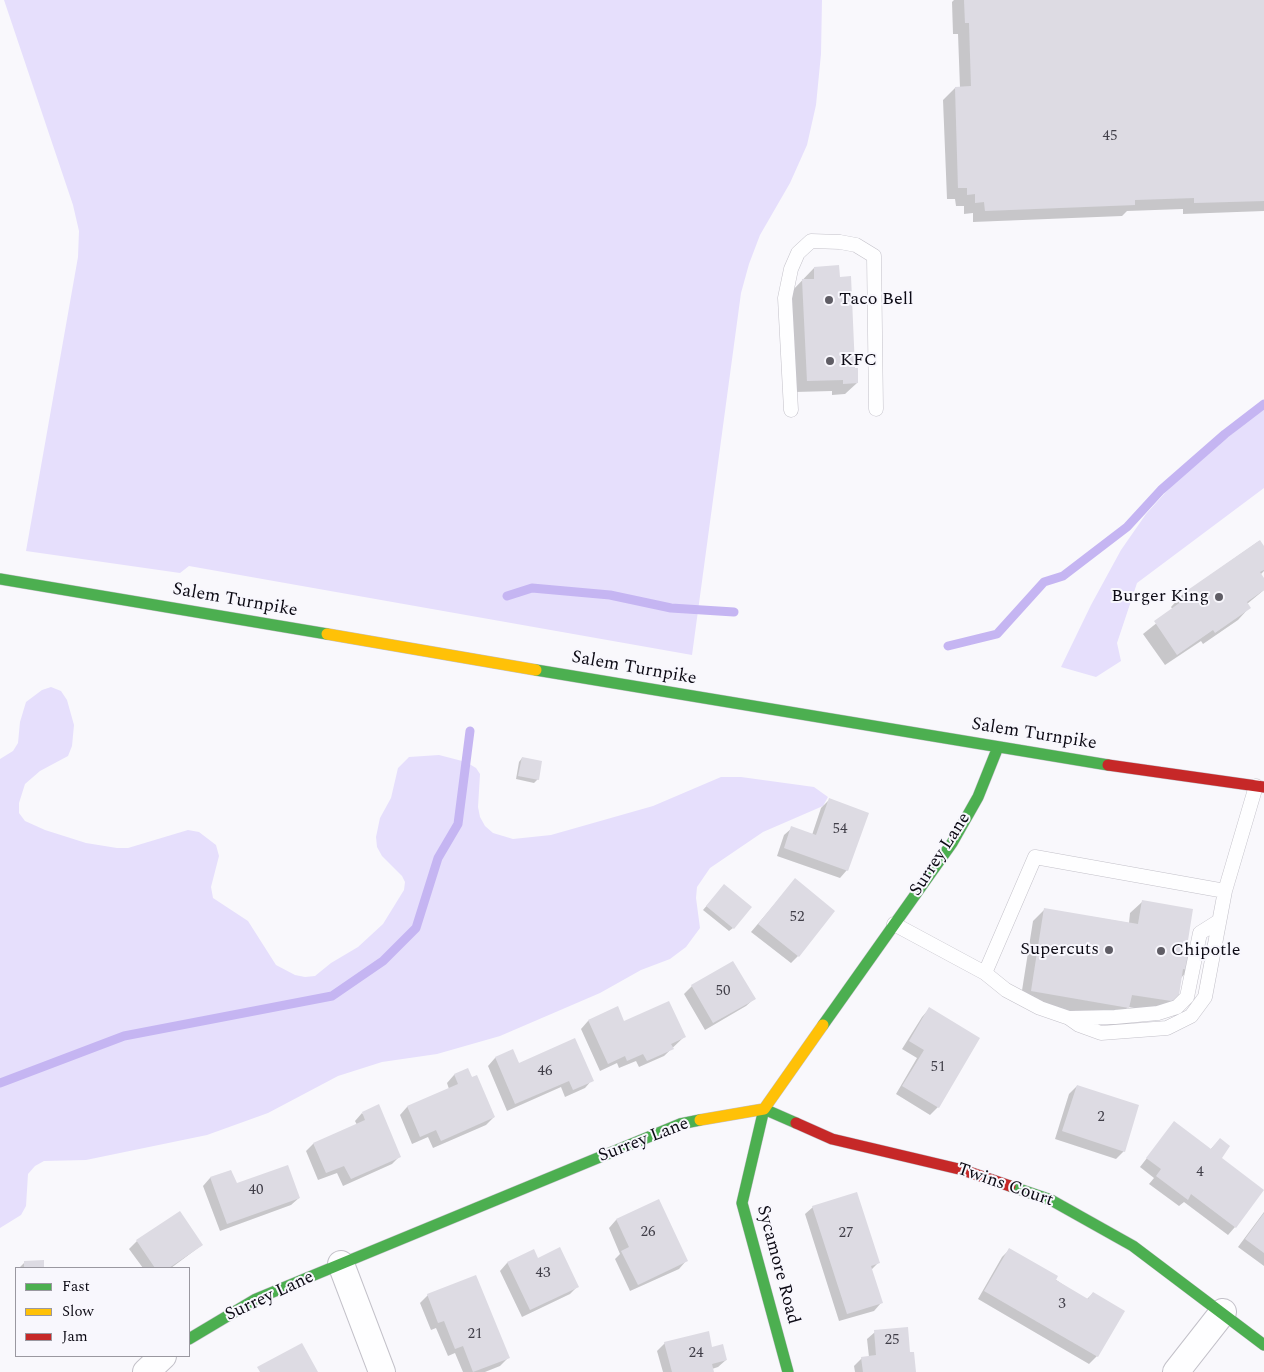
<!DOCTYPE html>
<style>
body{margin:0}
#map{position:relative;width:1264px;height:1372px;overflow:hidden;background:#f9f8fc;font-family:Spectral,serif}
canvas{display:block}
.legend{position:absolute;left:15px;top:1267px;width:175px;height:90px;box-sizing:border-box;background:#f8f7fd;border:1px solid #9a98a0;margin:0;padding:6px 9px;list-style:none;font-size:15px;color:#0c0a14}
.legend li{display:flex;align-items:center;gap:10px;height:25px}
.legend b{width:25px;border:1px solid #9a98a0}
</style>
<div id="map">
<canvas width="1264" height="1372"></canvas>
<ul class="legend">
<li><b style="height:6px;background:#4caf50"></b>Fast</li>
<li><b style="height:6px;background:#ffc107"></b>Slow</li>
<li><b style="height:6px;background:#c62828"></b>Jam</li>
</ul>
</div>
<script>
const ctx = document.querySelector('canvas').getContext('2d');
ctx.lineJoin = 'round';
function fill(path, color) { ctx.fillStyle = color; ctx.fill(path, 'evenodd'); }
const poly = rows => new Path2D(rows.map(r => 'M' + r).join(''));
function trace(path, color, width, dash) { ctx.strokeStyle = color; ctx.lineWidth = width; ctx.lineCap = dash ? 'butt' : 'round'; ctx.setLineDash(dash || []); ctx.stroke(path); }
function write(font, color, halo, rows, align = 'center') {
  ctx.font = font + ' Spectral,serif'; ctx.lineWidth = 4; ctx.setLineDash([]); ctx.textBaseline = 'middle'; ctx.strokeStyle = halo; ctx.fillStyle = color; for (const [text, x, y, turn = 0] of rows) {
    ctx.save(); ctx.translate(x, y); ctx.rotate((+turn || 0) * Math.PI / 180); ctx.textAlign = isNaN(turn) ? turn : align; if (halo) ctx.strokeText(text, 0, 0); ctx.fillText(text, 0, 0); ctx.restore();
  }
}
fill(poly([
 [4,0,822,0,821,54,816,105,807,145,790,183,760,235,749,264,741,293,692,655,189,566,180,573,26,551,78,257,79,231,73,205],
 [1264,407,1264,488,1137,583,1117,643,1121,661,1096,677,1061,667,1091,605,1121,550,1146,514,1174,483],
 [51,687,61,691,67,700,74,725,72,746,68,756,40,771,25,784,19,803,19,813,25,821,45,830,86,843,117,848,128,848,188,830,199,832,216,845,219,856,211,887,213,898,248,921,276,965,295,975,305,977,315,976,331,963,358,947,383,924,404,890,405,882,402,876,382,856,377,847,376,837,380,818,391,798,398,768,409,757,439,755,466,762,476,768,480,774,478,807,480,817,485,826,493,833,513,839,551,835,653,806,721,777,741,777,814,787,828,797,823,806,763,832,710,868,697,887,696,898,700,928,686,947,670,959,641,970,600,993,500,1036,437,1054,382,1062,338,1076,268,1113,207,1135,86,1160,44,1161,35,1166,28,1174,26,1206,21,1215,0,1228,0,759,13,751,18,743,20,722,26,702,42,690]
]), '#e6dffc');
fill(poly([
 [954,0,1264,0,1264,211,1183,214,1183,209,1127,211,1122,216,973,222,973,213,964,214,964,206,956,206,955,199,947,199,943,100,955,88,960,88,958,34,953,34,952,2],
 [814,268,854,369,857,383,845,394,832,395,832,391,795,392,791,292],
 [1259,541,1264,548,1264,571,1260,575,1264,580,1264,590,1247,604,1249,608,1238,620,1203,644,1201,641,1165,665,1143,634,1173,610,1171,607,1182,595],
 [522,758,538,779,534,783,516,779,519,762],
 [829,800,847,870,840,878,777,856,784,835,792,828,812,835,821,808],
 [795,880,798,956,791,963,751,932],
 [721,889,733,928,729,931,703,910],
 [1142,902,1184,954,1189,969,1181,978,1177,1002,1165,1013,1128,1007,1117,1019,1020,1003,1033,921,1045,909,1129,923,1130,913],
 [692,986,754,999,746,1006,705,1030,684,994],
 [617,1008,624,1023,684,1037,664,1056,639,1067,636,1061,619,1068,617,1063,600,1071,581,1029,588,1021],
 [929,1009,938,1107,930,1115,896,1094,917,1058,902,1049,922,1017],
 [512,1050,519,1064,592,1080,585,1088,565,1097,561,1087,507,1111,488,1066,495,1058],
 [467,1069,494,1117,486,1125,433,1148,428,1137,412,1144,400,1115,407,1107,449,1089,447,1083,454,1075],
 [1077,1086,1124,1151,1116,1159,1055,1139,1069,1094],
 [362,1113,400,1156,392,1164,343,1186,337,1173,318,1180,306,1151,313,1144,357,1125,355,1121],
 [1174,1123,1210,1150,1220,1139,1220,1158,1235,1227,1228,1235,1184,1202,1179,1206,1149,1184,1154,1178,1140,1167],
 [231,1171,236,1185,299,1198,291,1205,220,1231,203,1186,210,1178],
 [658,1201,686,1261,679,1269,630,1291,615,1259,620,1254,609,1228,616,1220],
 [813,1207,878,1263,871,1270,881,1303,874,1311,839,1321,805,1214],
 [1264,1212,1264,1266,1238,1247],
 [137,1241,202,1245,171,1268,143,1268,129,1249],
 [1010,1249,1086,1300,1093,1293,1097,1356,1089,1364,978,1299,1002,1257],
 [533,1251,537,1259,578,1286,570,1294,522,1317,500,1271,507,1263],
 [25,1262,43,1262,43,1268,19,1268],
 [428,1295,508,1358,500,1366,485,1372,463,1372,455,1353,448,1356,436,1328,431,1330,420,1303],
 [875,1332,909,1354,915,1372,855,1372,854,1366,862,1358,869,1357,867,1339],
 [665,1343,712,1349,726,1360,718,1367,712,1369,713,1372,663,1372,657,1351]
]), '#0003');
trace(poly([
 [507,596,532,588,610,595,671,608,734,612],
 [948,646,997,634,1044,582,1063,576,1127,527,1161,490,1225,434,1264,404],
 [0,1083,124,1036,332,996,383,961,416,928,438,858,458,824,470,731]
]), '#c5b5f2', 9);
fill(poly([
 [964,0,1264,0,1264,201,1194,203,1194,198,1135,200,1135,205,985,211,984,202,975,203,975,194,967,195,967,188,958,188,955,87,971,86,969,23,965,23],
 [839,265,840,277,851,276,855,368,858,368,858,383,843,384,843,380,807,381,802,279,814,279,814,267],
 [1260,540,1264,546,1264,570,1260,572,1264,578,1264,590,1247,602,1251,608,1215,633,1213,630,1177,655,1154,621,1185,599,1182,594],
 [522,757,542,761,539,780,518,776],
 [829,798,869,813,848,871,784,848,791,826,816,835],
 [795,878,835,911,799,957,758,924],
 [724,884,752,907,734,929,706,906],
 [1142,900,1193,909,1186,953,1193,954,1190,970,1183,969,1178,1002,1132,995,1129,1008,1031,991,1044,908,1138,924],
 [733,961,756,999,713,1023,691,985],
 [669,1001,686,1037,671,1044,674,1049,647,1061,643,1054,627,1061,625,1056,608,1064,588,1020,618,1006,624,1021],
 [929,1007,980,1038,939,1108,902,1086,924,1050,909,1041],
 [575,1038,594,1081,573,1090,569,1081,515,1104,495,1057,513,1049,519,1063],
 [468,1068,472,1077,477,1075,495,1117,441,1141,436,1130,420,1137,407,1106,458,1084,454,1074],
 [1077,1085,1139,1105,1125,1152,1062,1131],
 [379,1104,401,1157,351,1179,344,1166,326,1173,313,1143,365,1120,362,1112],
 [1174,1121,1211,1149,1220,1138,1230,1146,1222,1158,1264,1190,1236,1228,1191,1194,1188,1200,1156,1176,1161,1169,1146,1158],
 [288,1165,300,1198,227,1224,210,1177,231,1170,237,1183],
 [857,1192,880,1263,871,1266,883,1303,847,1314,812,1206],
 [659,1199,688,1261,638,1285,621,1251,629,1247,616,1219],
 [180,1211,203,1245,169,1268,155,1268,136,1240],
 [1264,1213,1264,1253,1245,1239],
 [560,1247,579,1287,530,1310,507,1262,534,1249,538,1258],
 [1009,1248,1058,1276,1056,1280,1088,1299,1093,1292,1125,1311,1098,1357,984,1291],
 [44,1260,44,1268,24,1268,24,1261],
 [476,1275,510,1358,473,1372,463,1346,455,1349,444,1321,438,1323,427,1294],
 [908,1327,910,1352,914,1352,916,1372,863,1372,861,1357,876,1355,874,1330],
 [709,1331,712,1347,723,1344,727,1360,712,1364,714,1372,672,1372,664,1342],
 [302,1343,318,1372,260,1372,257,1367]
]), '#dddbe3');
const lane = poly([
 [791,410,785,298,791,269,798,253,811,241,840,242,856,245,874,256,876,409],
 [894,924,985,973,1006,990,1040,1008,1069,1018,1079,1025,1101,1033,1167,1028,1191,1016,1205,997,1225,891,1256,786],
 [985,973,1035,857,1225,891],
 [1069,1018,1115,1017,1158,1013,1177,1007,1187,997,1200,933,1219,921]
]);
const street = poly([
 [341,1264,382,1372],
 [146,1372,163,1356],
 [1176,1372,1223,1312]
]);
const fast = poly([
 [0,579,327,634],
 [536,670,1108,765],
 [823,1025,952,843,978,797,998,747],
 [1010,1186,1051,1200,1133,1246,1264,1345],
 [189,1339,256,1299,680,1124,700,1120],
 [788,1372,742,1203,764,1109,796,1123]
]);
const slow = poly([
 [327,634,536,670],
 [700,1120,764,1109,823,1025]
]);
const jam = poly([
 [1108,765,1264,787],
 [796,1123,832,1139,963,1170,1010,1186]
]);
trace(lane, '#c3c1c9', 15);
trace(street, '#c3c1c9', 28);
trace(fast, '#c3c1c9', 12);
trace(slow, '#c3c1c9', 12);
trace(jam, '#c3c1c9', 12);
trace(lane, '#fefeff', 14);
trace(street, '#fefeff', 26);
trace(fast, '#4caf50', 11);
trace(slow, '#ffc107', 11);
trace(jam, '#c62828', 11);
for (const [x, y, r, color] of [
 [829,300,5,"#5f5d65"],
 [830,361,5,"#5f5d65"],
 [1219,597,5,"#5f5d65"],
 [1109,950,5,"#5f5d65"],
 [1161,951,5,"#5f5d65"]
]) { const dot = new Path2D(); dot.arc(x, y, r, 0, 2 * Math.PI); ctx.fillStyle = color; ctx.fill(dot); trace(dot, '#f8f7fd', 2); }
write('15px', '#403e48', null, [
 ["45",1110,137],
 ["54",840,830],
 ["52",797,918],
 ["50",723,992],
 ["51",938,1068],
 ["46",545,1072],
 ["2",1101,1118],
 ["4",1200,1173],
 ["40",256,1191],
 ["26",648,1233],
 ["27",846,1234],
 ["43",543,1274],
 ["3",1062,1305],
 ["21",475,1335],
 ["25",892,1341],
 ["24",696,1354]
]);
write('18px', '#0c0a14', '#f8f7fd', [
 ["Taco Bell",839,300],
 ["KFC",840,361],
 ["Burger King",1209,597,"right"],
 ["Supercuts",1099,950,"right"],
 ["Chipotle",1171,951]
], 'left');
write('18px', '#0c0a14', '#f8f7fd', [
 ["Salem Turnpike",235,601,10],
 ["Salem Turnpike",634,669,10],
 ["Salem Turnpike",1034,735,9],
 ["Surrey Lane",941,855,-57],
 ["Surrey Lane",644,1141,-21],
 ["Twins Court",1005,1186,19],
 ["Sycamore Road",777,1265,75],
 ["Surrey Lane",270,1297,-25]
]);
</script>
